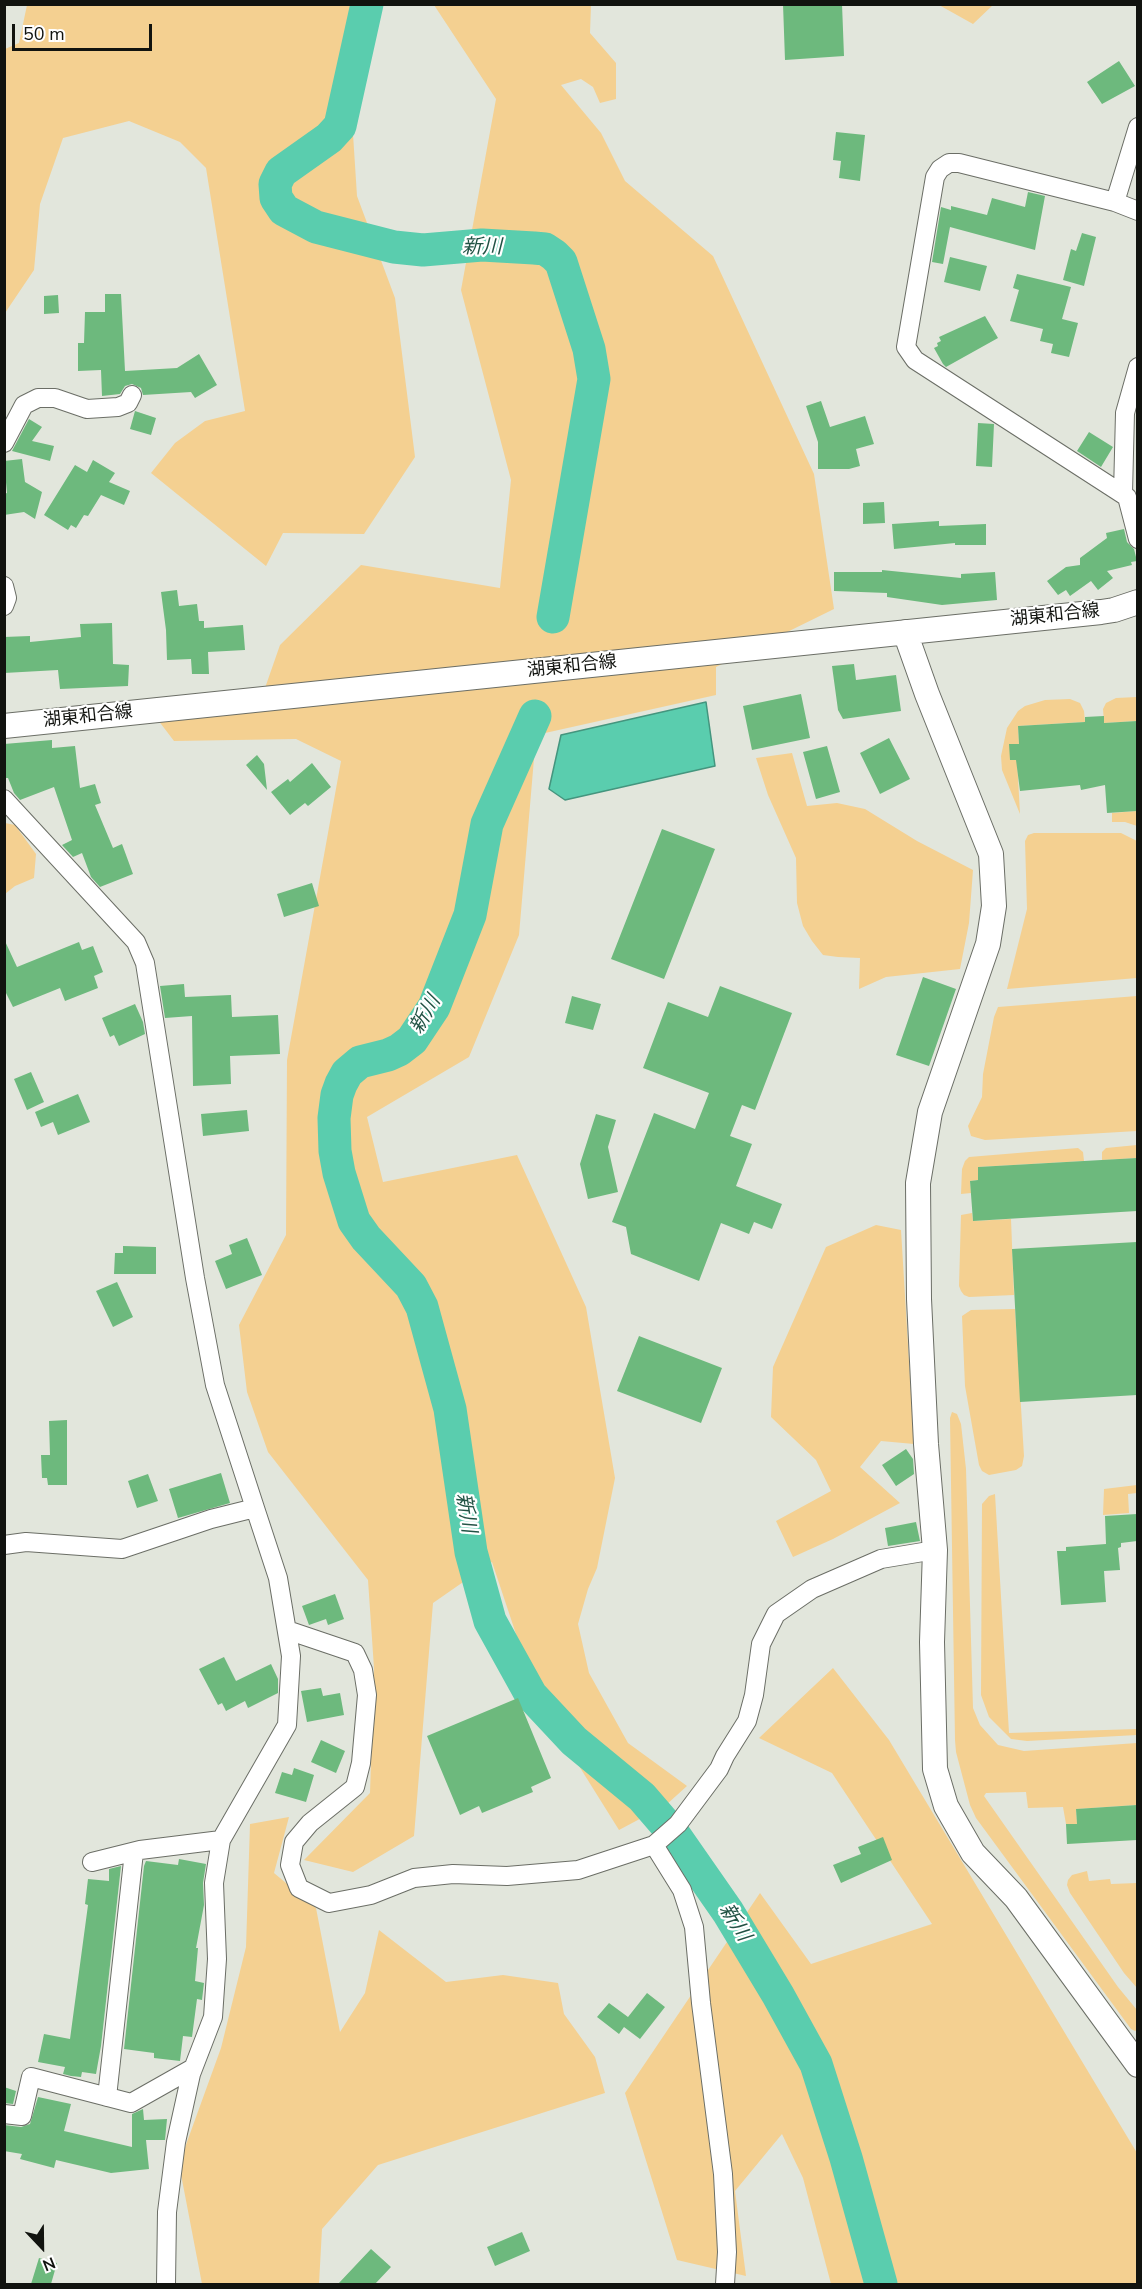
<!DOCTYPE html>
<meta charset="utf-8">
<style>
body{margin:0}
#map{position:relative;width:1142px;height:2289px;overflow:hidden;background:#e2e6dc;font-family:"Nunito Sans",sans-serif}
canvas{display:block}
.frame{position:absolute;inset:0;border:6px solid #11130f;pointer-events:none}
.north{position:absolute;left:12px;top:2217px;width:60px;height:60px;-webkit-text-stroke:4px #fff;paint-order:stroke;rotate:158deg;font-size:16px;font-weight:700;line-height:24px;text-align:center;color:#11130f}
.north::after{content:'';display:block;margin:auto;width:21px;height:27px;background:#11130f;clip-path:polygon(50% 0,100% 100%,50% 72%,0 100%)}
.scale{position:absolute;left:12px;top:24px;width:140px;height:27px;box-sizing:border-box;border:3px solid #11130f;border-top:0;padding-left:8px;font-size:18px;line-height:21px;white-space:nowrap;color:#11130f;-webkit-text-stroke:4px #fff;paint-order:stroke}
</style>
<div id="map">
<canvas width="1142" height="2289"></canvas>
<div class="frame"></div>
<div class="north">N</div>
<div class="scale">50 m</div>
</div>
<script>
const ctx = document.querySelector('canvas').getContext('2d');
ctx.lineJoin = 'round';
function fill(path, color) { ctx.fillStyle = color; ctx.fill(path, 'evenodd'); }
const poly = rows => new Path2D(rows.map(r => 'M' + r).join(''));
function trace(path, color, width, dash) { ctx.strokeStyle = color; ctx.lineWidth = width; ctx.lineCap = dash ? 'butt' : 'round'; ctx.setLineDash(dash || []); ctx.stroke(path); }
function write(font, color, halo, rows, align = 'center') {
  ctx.font = font + ' "Nunito Sans","Noto Sans JP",sans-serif'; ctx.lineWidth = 4.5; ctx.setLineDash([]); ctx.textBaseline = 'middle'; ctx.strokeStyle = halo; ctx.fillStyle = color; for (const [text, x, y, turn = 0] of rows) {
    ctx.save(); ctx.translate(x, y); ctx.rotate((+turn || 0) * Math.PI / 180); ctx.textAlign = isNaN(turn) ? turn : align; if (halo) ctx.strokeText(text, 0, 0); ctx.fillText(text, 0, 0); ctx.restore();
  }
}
fill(poly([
 [27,5,375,5,351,103,357,196,395,298,415,457,364,534,283,533,266,566,151,473,175,443,205,421,245,411,206,168,180,142,129,121,63,138,40,204,34,270,5,313,5,49,19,43],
 [434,5,591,5,590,33,616,63,616,99,600,103,593,87,581,79,561,85,601,133,625,181,713,256,814,474,834,609,716,667,716,695,536,735,519,935,469,1057,367,1117,383,1182,517,1155,586,1307,615,1478,597,1568,588,1589,578,1624,589,1673,628,1743,687,1786,666,1805,619,1830,574,1758,517,1637,492,1562,433,1603,414,1836,353,1872,304,1860,370,1793,374,1668,368,1580,268,1452,247,1392,239,1325,286,1235,287,1060,341,761,296,739,174,741,158,720,258,708,280,645,361,565,500,588,511,480,461,290,496,99],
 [939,5,993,4,993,5,973,24],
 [1137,697,1137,721,1104,723,1103,709,1106,703,1116,698],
 [1070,699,1080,703,1084,711,1085,722,1018,726,1019,744,1009,744,1017,759,1020,814,1002,770,1001,756,1007,728,1018,711,1025,706,1045,700],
 [792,753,807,806,837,803,865,809,917,841,973,870,969,923,960,969,886,977,859,989,860,958,838,957,823,955,812,941,803,926,797,903,796,858,768,795,756,758],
 [1137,811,1137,826,1125,822,1112,822,1112,813],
 [5,823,15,825,36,854,34,878,15,886,5,894],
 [1034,833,1121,833,1137,841,1137,978,1007,989,1027,909,1025,841,1028,835],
 [1137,996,1137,1131,985,1140,971,1136,968,1126,982,1097,983,1074,994,1017,998,1007],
 [1137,1145,1137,1158,1102,1160,1102,1152,1106,1148],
 [1078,1148,1083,1152,1084,1161,978,1167,978,1180,970,1181,971,1193,961,1194,962,1169,965,1161,969,1157],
 [972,1213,973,1221,1011,1219,1014,1295,969,1297,964,1295,961,1291,959,1286,961,1215],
 [876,1225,901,1230,914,1444,881,1441,860,1467,900,1503,833,1539,793,1557,776,1521,831,1491,816,1460,771,1417,773,1367,826,1247],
 [1015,1309,1024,1456,1022,1466,1016,1470,989,1475,982,1471,979,1465,965,1386,962,1316,971,1310],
 [952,1412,957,1414,961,1424,966,1469,973,1708,980,1725,998,1745,1024,1751,1137,1743,1137,1805,1076,1809,1077,1824,1066,1824,1063,1807,1028,1808,1026,1792,986,1793,984,1796,1118,1987,1137,2010,1137,2030,1135,2031,1131,2029,976,1818,970,1805,956,1752,955,1740,950,1418],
 [1137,1485,1137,1493,1128,1494,1129,1513,1103,1515,1104,1489],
 [995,1494,1009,1733,1137,1729,1137,1735,1027,1741,1011,1739,989,1717,981,1695,982,1504,989,1496],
 [833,1668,889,1740,1137,2153,1137,2284,831,2284,803,2178,782,2134,735,2191,746,2276,677,2260,625,2093,760,1893,811,1964,932,1924,832,1773,759,1738],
 [289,1817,274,1873,316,1908,340,2032,365,1993,379,1930,446,1982,503,1975,558,1983,564,2014,595,2057,605,2093,378,2165,322,2229,319,2284,202,2284,179,2164,221,2048,246,1947,250,1824],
 [1087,1871,1089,1881,1110,1879,1111,1884,1137,1883,1137,1988,1124,1973,1070,1893,1067,1885,1068,1880,1072,1875]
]), '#f4d091');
const water = poly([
 [706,702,715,766,565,800,549,789,561,735,706,702]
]);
fill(water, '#5acdae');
trace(water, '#44957e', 1.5);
trace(poly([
 [367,4,340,126,329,138,281,172,275,184,276,198,284,210,316,227,394,247,423,250,482,245,534,248,545,249,554,255,561,262,589,349,594,379,553,617],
 [535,716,487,824,470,915,434,1007,412,1040,399,1050,388,1055,360,1062,347,1073,341,1084,337,1095,334,1118,335,1151,339,1173,354,1221,366,1238,411,1286,422,1307,450,1409,471,1552,490,1621,531,1695,574,1741,642,1797,673,1833,728,1912,778,1995,816,2064,846,2158,881,2284]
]), '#5acdae', 33);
fill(poly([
 [783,4,842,4,844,56,785,60],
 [1119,61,1135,86,1102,104,1087,82],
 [836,132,865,135,860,181,839,178,841,161,833,160],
 [1028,192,1045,196,1035,250,950,227,943,264,932,262,941,207,951,210,951,206,987,215,992,198,1025,207],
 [1082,233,1096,237,1084,286,1063,280,1071,249,1076,251],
 [950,257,987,266,980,291,944,282],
 [1017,274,1071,287,1062,319,1078,323,1069,357,1051,353,1053,344,1040,341,1043,329,1010,321,1019,290,1013,288],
 [105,294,121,294,125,371,177,368,199,354,217,385,195,398,191,392,143,395,141,388,132,384,125,386,120,394,102,396,101,370,78,371,78,343,84,343,85,312,105,312],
 [58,295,59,313,44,314,44,296],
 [985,316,998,338,946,367,943,364,934,348,938,346,937,343,941,341,939,337],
 [821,401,830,427,865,416,874,444,856,449,860,466,849,469,818,469,818,442,806,406],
 [135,411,156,418,151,435,130,429],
 [29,419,42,427,32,441,54,446,50,461,12,451],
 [978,423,994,424,992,467,976,466],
 [1089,432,1113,447,1101,467,1077,451],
 [22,459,25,482,42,492,35,519,24,512,4,515,4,494,7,493,4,461],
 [93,460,115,473,109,482,130,491,124,505,101,495,88,516,84,515,76,528,71,525,68,530,44,515,75,465,87,472],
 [884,502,885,523,863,524,863,503],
 [939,521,939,526,986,524,986,545,955,545,955,543,894,549,892,524],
 [1124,529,1127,542,1134,549,1137,561,1131,562,1132,565,1107,571,1113,578,1098,590,1091,581,1070,596,1066,590,1058,595,1047,581,1066,567,1080,565,1080,558,1107,538,1106,533],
 [882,570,961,578,961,574,995,572,997,600,942,605,887,597,887,593,834,591,834,572,882,572],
 [177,590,179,606,197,604,199,621,204,621,204,628,243,625,245,650,208,652,209,674,192,674,191,659,167,660,166,630,161,592],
 [112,623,113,664,129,665,128,686,60,689,58,670,4,673,4,637,30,636,30,642,81,637,80,624],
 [854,664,856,680,896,675,901,711,843,719,838,710,832,666],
 [801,694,810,738,752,750,743,706],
 [1104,716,1104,723,1137,721,1137,811,1107,813,1105,785,1081,790,1080,785,1020,791,1016,760,1010,760,1009,744,1019,744,1018,726,1085,722,1085,717],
 [889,738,910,779,880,794,860,753],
 [52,740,52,748,75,746,80,788,95,784,101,803,95,805,113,848,122,844,133,874,100,887,91,877,82,853,73,857,62,845,72,840,54,787,20,800,14,793,8,778,4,778,4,744],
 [827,746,840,792,816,799,803,752],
 [257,755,264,764,267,790,246,765],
 [312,763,331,787,308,806,305,803,290,815,271,792,288,779,290,782],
 [662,829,715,849,664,979,611,959],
 [312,883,319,906,284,917,277,894],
 [4,939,17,967,79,942,82,950,93,946,103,972,94,976,98,988,65,1001,60,988,13,1007,4,989],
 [923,977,956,989,929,1066,896,1055],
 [184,984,185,997,231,995,232,1017,278,1015,280,1054,230,1056,231,1084,193,1086,192,1016,165,1018,160,986],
 [720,986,792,1013,755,1110,742,1105,730,1136,752,1144,736,1186,782,1204,772,1229,754,1222,749,1234,721,1223,699,1281,631,1254,626,1227,612,1222,654,1113,695,1129,709,1093,643,1068,668,1002,708,1017],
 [572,996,601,1004,593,1030,565,1023],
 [135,1004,143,1022,145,1034,119,1046,114,1035,110,1037,102,1018],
 [31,1072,44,1102,27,1110,14,1079],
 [78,1094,90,1122,58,1135,53,1122,41,1127,35,1112],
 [247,1110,249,1131,203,1136,201,1114],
 [596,1114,616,1120,608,1147,618,1192,588,1199,580,1164],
 [1137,1158,1137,1211,973,1221,970,1181,978,1180,978,1167],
 [247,1238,262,1275,226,1289,215,1261,232,1254,229,1245],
 [1137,1242,1137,1395,1020,1402,1012,1249],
 [123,1246,156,1247,156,1274,114,1274,115,1253,123,1253],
 [117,1282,133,1317,113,1327,96,1291],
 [639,1336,722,1368,701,1423,617,1391],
 [67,1420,67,1485,48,1485,47,1478,42,1478,41,1455,50,1455,49,1421],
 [906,1449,913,1459,914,1474,896,1486,882,1465],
 [221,1473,230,1503,178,1518,169,1489],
 [148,1474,158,1501,137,1508,128,1481],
 [1137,1514,1137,1541,1121,1543,1121,1547,1118,1548,1120,1570,1104,1571,1106,1602,1061,1605,1057,1551,1066,1551,1066,1547,1106,1544,1105,1516],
 [916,1522,920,1541,888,1546,885,1528],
 [335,1594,344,1619,328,1625,326,1619,309,1625,302,1606],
 [224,1657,236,1681,271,1664,278,1679,278,1693,248,1708,245,1701,226,1711,222,1703,218,1705,199,1669],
 [321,1688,323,1696,340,1693,344,1715,307,1722,301,1691],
 [518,1698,551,1778,531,1787,533,1792,482,1813,479,1806,460,1815,427,1736],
 [321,1740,345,1751,336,1773,311,1762],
 [294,1768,314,1775,306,1802,275,1793,282,1772,292,1775],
 [1137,1805,1137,1840,1067,1844,1066,1824,1077,1824,1076,1809],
 [883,1837,892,1860,841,1883,833,1865,861,1854,858,1847],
 [179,1859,206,1864,203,1883,204,1905,196,1948,198,1948,195,1981,204,1983,202,2000,197,1999,192,2037,183,2036,180,2061,154,2058,154,2053,124,2049,144,1866,146,1861,178,1865],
 [121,1866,101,2046,96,2074,82,2072,81,2077,71,2076,63,2074,65,2067,38,2062,44,2034,70,2039,88,1905,85,1904,88,1879,109,1881,109,1869],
 [647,1993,665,2007,640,2039,624,2027,619,2034,597,2017,609,2003,628,2017],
 [4,2087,16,2091,13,2104,4,2103],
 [38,2097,71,2104,64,2131,132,2147,132,2114,143,2109,144,2120,167,2119,165,2140,146,2140,149,2169,111,2173,56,2160,54,2168,20,2159,22,2154,4,2151,4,2125,21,2127,30,2124],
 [522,2232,530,2251,495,2266,487,2247],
 [371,2249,391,2267,375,2284,338,2284],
 [39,2258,57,2263,51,2284,31,2284]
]), '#6db97d');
const street = poly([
 [1138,127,1115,202,1138,211],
 [1115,202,959,163,949,163,940,169,935,177,906,347,915,360,1127,497,1138,539],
 [4,443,24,405,38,398,55,398,87,409,118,407,128,403,132,395],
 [1123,493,1125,413,1138,367],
 [4,586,7,598,4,606],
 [4,799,136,942,145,963,195,1278,215,1385,255,1508,211,1519,122,1549,26,1542,4,1545],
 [287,1630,355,1653,363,1670,367,1695,361,1763,355,1787,310,1823,294,1842,290,1865,299,1888,329,1903,371,1895,414,1878,453,1874,507,1876,578,1870,654,1845],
 [92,1862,140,1850,221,1840],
 [107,2097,134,1852],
 [4,2114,22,2116,31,2077,131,2103,193,2068],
 [166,2284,167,2212,176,2142,191,2074,213,2017,217,1959,214,1883,221,1840,287,1725,291,1656,278,1578,255,1508],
 [725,2284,727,2252,723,2174,701,2003,694,1927,682,1890,654,1845,678,1824,719,1769,725,1756,747,1721,754,1695,761,1644,776,1614,812,1589,881,1559,935,1550]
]);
const secondary = poly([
 [905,632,927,694,991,854,994,906,988,944,930,1112,918,1183,919,1299,926,1444,935,1550,932,1642,935,1769,946,1806,973,1853,1016,1898,1138,2065],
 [4,726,1101,612,1114,610,1138,602]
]);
trace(street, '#6b6e66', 20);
trace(secondary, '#6b6e66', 26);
trace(street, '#fff', 18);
trace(secondary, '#fff', 24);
write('18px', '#11130f', '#fff', [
 ["湖東和合線",1055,616,-6],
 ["湖東和合線",572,667,-6],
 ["湖東和合線",88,717,-6]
]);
write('italic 20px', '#215244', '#fff', [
 ["新川",482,248],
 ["新川",426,1015,-60],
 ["新川",465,1513,81],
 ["新川",734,1923,58]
]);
</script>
